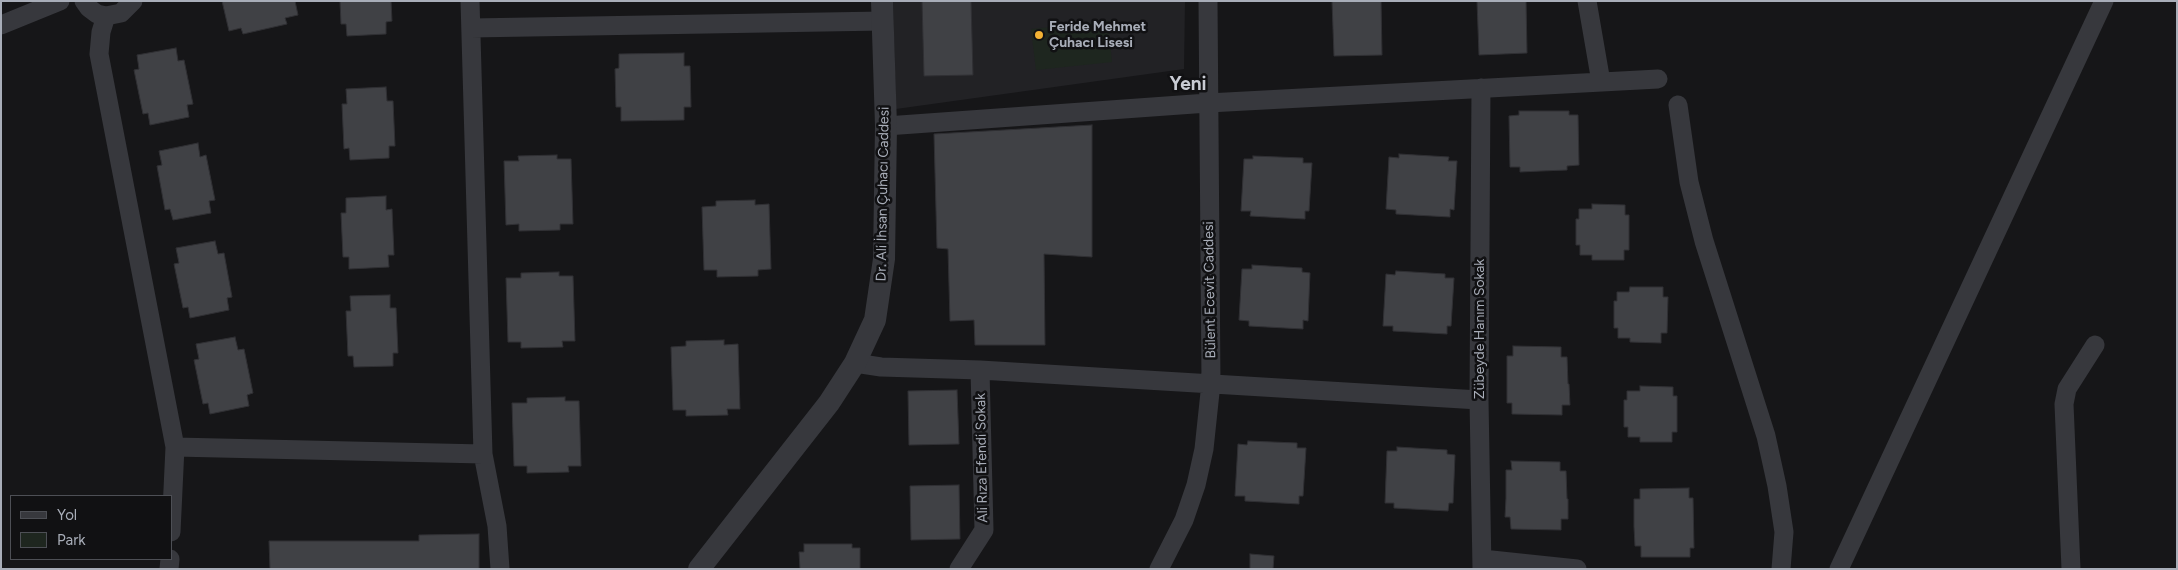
<!DOCTYPE html>
<meta charset="utf-8">
<style>
body{margin:0}
#map{position:relative;width:2178px;height:570px;overflow:hidden;background:#161618;font-family:Figtree,sans-serif}
canvas{display:block}
.frame{position:absolute;inset:0;border:2px solid #a8adb8;pointer-events:none}
.legend{position:absolute;left:10px;top:495px;width:162px;height:65px;box-sizing:border-box;background:#111113;border:1px solid #4d4f55;margin:0;padding:6px 9px;list-style:none;font-size:15px;color:#a8adb8}
.legend li{display:flex;align-items:center;gap:10px;height:25px}
.legend b{width:25px;border:1px solid #4d4f55}
</style>
<div id="map">
<canvas width="2178" height="570"></canvas>
<div class="frame"></div>
<ul class="legend">
<li><b style="height:6px;background:#37383d"></b>Yol</li>
<li><b style="height:14px;background:#1e261f"></b>Park</li>
</ul>
</div>
<script>
const ctx = document.querySelector('canvas').getContext('2d');
ctx.lineJoin = 'round';
function fill(path, color) { ctx.fillStyle = color; ctx.fill(path, 'evenodd'); }
const poly = rows => new Path2D(rows.map(r => 'M' + r).join(''));
function trace(path, color, width, dash) { ctx.strokeStyle = color; ctx.lineWidth = width; ctx.lineCap = dash ? 'butt' : 'round'; ctx.setLineDash(dash || []); ctx.stroke(path); }
function write(font, color, halo, rows, align = 'center') {
  ctx.font = font + ' Figtree,sans-serif'; ctx.lineWidth = 5; ctx.setLineDash([]); ctx.textBaseline = 'middle'; ctx.strokeStyle = halo; ctx.fillStyle = color; for (const [text, x, y, turn = 0] of rows) {
    ctx.save(); ctx.translate(x, y); ctx.rotate((+turn || 0) * Math.PI / 180); ctx.textAlign = isNaN(turn) ? turn : align; if (halo) ctx.strokeText(text, 0, 0); ctx.fillText(text, 0, 0); ctx.restore();
  }
}
fill(poly([
 [893,1,1185,1,1184,69,896,109]
]), '#222225');
fill(poly([
 [1108,21,1112,62,1036,70,1031,29]
]), '#1e261f');
const building = poly([
 [222,1,295,1,298,15,285,18,287,24,243,34,241,28,229,31,222,1],
 [340,1,391,1,392,21,386,22,386,34,347,36,346,24,341,24,340,1],
 [922,1,971,1,973,75,924,76,922,1],
 [1332,1,1381,1,1382,55,1334,56,1332,1],
 [1477,1,1526,1,1527,53,1479,55,1477,1],
 [176,48,178,61,184,60,193,104,187,105,189,117,150,125,148,113,143,114,134,70,139,69,137,55,176,48],
 [684,53,684,66,690,66,691,107,684,107,684,120,621,121,621,107,616,107,615,69,619,68,619,54,684,53],
 [386,87,387,101,393,101,395,146,389,146,389,158,350,160,349,148,344,149,342,104,347,104,346,89,386,87],
 [1519,111,1569,111,1569,115,1578,115,1579,165,1567,166,1567,170,1541,171,1520,172,1520,167,1510,167,1509,116,1519,115,1519,111],
 [1092,125,1092,257,1044,254,1045,345,975,345,974,320,950,321,948,249,937,248,934,134,1092,125],
 [198,143,200,157,206,155,215,200,209,201,211,213,173,220,170,209,165,210,157,166,162,165,159,151,198,143],
 [1399,154,1449,157,1448,161,1457,161,1454,210,1450,209,1450,217,1396,214,1396,210,1386,209,1389,157,1399,158,1399,154],
 [557,155,557,159,571,159,573,224,560,224,560,230,519,231,519,224,506,225,504,161,519,161,518,156,557,155],
 [1253,156,1303,158,1303,163,1312,163,1309,211,1305,211,1305,219,1250,216,1251,211,1241,211,1244,159,1253,159,1253,156],
 [386,196,386,210,392,209,394,255,388,255,389,267,349,269,349,257,343,257,341,213,346,213,346,198,386,196],
 [755,200,755,205,769,204,771,269,758,270,758,276,717,277,717,270,704,270,702,207,716,206,716,201,755,200],
 [1592,204,1625,205,1625,215,1629,215,1629,250,1624,250,1624,260,1592,260,1592,255,1580,255,1580,245,1576,245,1576,219,1579,219,1579,209,1592,209,1592,204],
 [215,241,218,254,224,253,232,297,227,298,229,310,190,318,188,307,183,308,174,264,179,263,176,248,215,241],
 [1252,265,1302,268,1302,272,1310,273,1308,321,1303,320,1303,329,1249,326,1249,321,1239,320,1242,269,1252,269,1252,265],
 [1396,271,1445,274,1445,278,1454,278,1451,326,1447,326,1447,334,1393,331,1393,326,1383,326,1386,274,1395,275,1396,271],
 [559,272,559,276,573,276,575,341,562,341,563,347,521,348,521,342,508,342,506,278,521,278,521,273,559,272],
 [1630,287,1663,287,1663,297,1668,297,1667,333,1661,333,1661,343,1630,342,1630,338,1618,338,1618,328,1614,328,1614,301,1617,301,1617,292,1629,292,1630,287],
 [390,295,390,308,396,308,398,353,393,353,393,366,354,367,353,356,348,356,346,311,351,311,350,296,390,295],
 [235,337,238,350,244,349,253,393,247,395,249,406,210,414,208,403,203,404,194,360,199,359,196,344,235,337],
 [724,340,724,345,738,344,740,409,727,409,728,415,686,416,686,410,673,410,671,347,686,346,686,341,724,340],
 [1513,346,1561,347,1561,357,1567,357,1568,384,1569,384,1570,405,1562,405,1562,415,1512,414,1512,403,1507,403,1507,356,1513,356,1513,346],
 [1640,386,1673,387,1673,396,1677,396,1677,432,1672,432,1672,442,1640,442,1640,437,1628,437,1628,427,1624,427,1624,400,1627,400,1627,391,1640,391,1640,386],
 [957,390,959,444,909,445,908,391,957,390],
 [565,397,565,401,579,401,581,466,568,466,569,472,527,473,527,466,514,466,512,403,527,403,527,398,565,397],
 [1248,441,1297,443,1297,448,1306,448,1303,496,1299,496,1299,504,1245,501,1245,496,1235,496,1238,444,1247,445,1248,441],
 [1397,447,1447,450,1447,454,1455,455,1453,503,1449,503,1448,511,1394,508,1394,503,1385,503,1387,451,1397,451,1397,447],
 [1511,461,1560,462,1560,471,1566,471,1567,499,1568,499,1568,519,1561,519,1561,530,1511,529,1510,517,1505,517,1506,498,1506,470,1512,470,1511,461],
 [959,485,960,539,911,540,910,486,959,485],
 [1689,488,1689,498,1693,498,1694,548,1690,548,1690,557,1641,557,1641,546,1635,546,1634,527,1634,499,1640,499,1640,489,1689,488],
 [479,534,479,569,270,569,269,541,419,541,419,535,479,534],
 [804,544,852,544,852,548,860,548,860,569,800,569,799,552,804,552,804,544],
 [1250,554,1274,556,1273,569,1250,569,1250,554]
]);
fill(building, '#404145');
trace(building, '#303034', 1);
trace(poly([
 [84,1,89,8,97,14,106,16,121,13,133,1],
 [470,1,483,454,497,526,500,569],
 [1587,1,1601,82],
 [106,16,101,32,99,54,175,447,171,532],
 [1,25,60,1],
 [471,28,883,21],
 [1481,88,1479,400,1482,569],
 [1678,105,1689,182,1704,241,1766,436,1777,486,1784,532,1781,569],
 [886,126,1208,103,1658,79],
 [855,363,881,367,980,370,1479,400],
 [175,447,483,454],
 [1482,559,1577,569],
 [169,569,170,559],
 [959,569,984,530,980,370],
 [1159,569,1184,520,1196,485,1204,449,1211,383,1208,1],
 [1839,569,2104,1],
 [2071,569,2064,404,2067,389,2095,345]
]), '#37383d', 19);
trace(poly([
 [699,569,829,403,855,363,875,320,884,259,886,126,882,1]
]), '#37383d', 22);
for (const [x, y, r, color] of [
 [1039,35,5,"#f2b134"]
]) { const dot = new Path2D(); dot.arc(x, y, r, 0, 2 * Math.PI); ctx.fillStyle = color; ctx.fill(dot); trace(dot, '#111113', 2); }
write('bold 14px', '#a8adb8', '#111113', [
 ["Feride Mehmet",1049,27],
 ["Çuhacı Lisesi",1049,43]
], 'left');
write('14px', '#a8adb8', '#111113', [
 ["Dr. Ali İhsan Çuhacı Caddesi",883,194,-89],
 ["Bülent Ecevit Caddesi",1210,290,-91],
 ["Zübeyde Hanım Sokak",1480,329,-90],
 ["Ali Rıza Efendi Sokak",982,458,-91]
]);
write('bold 19px', '#c9ccd4', '#111113', [
 ["Yeni",1188,84]
]);
</script>
